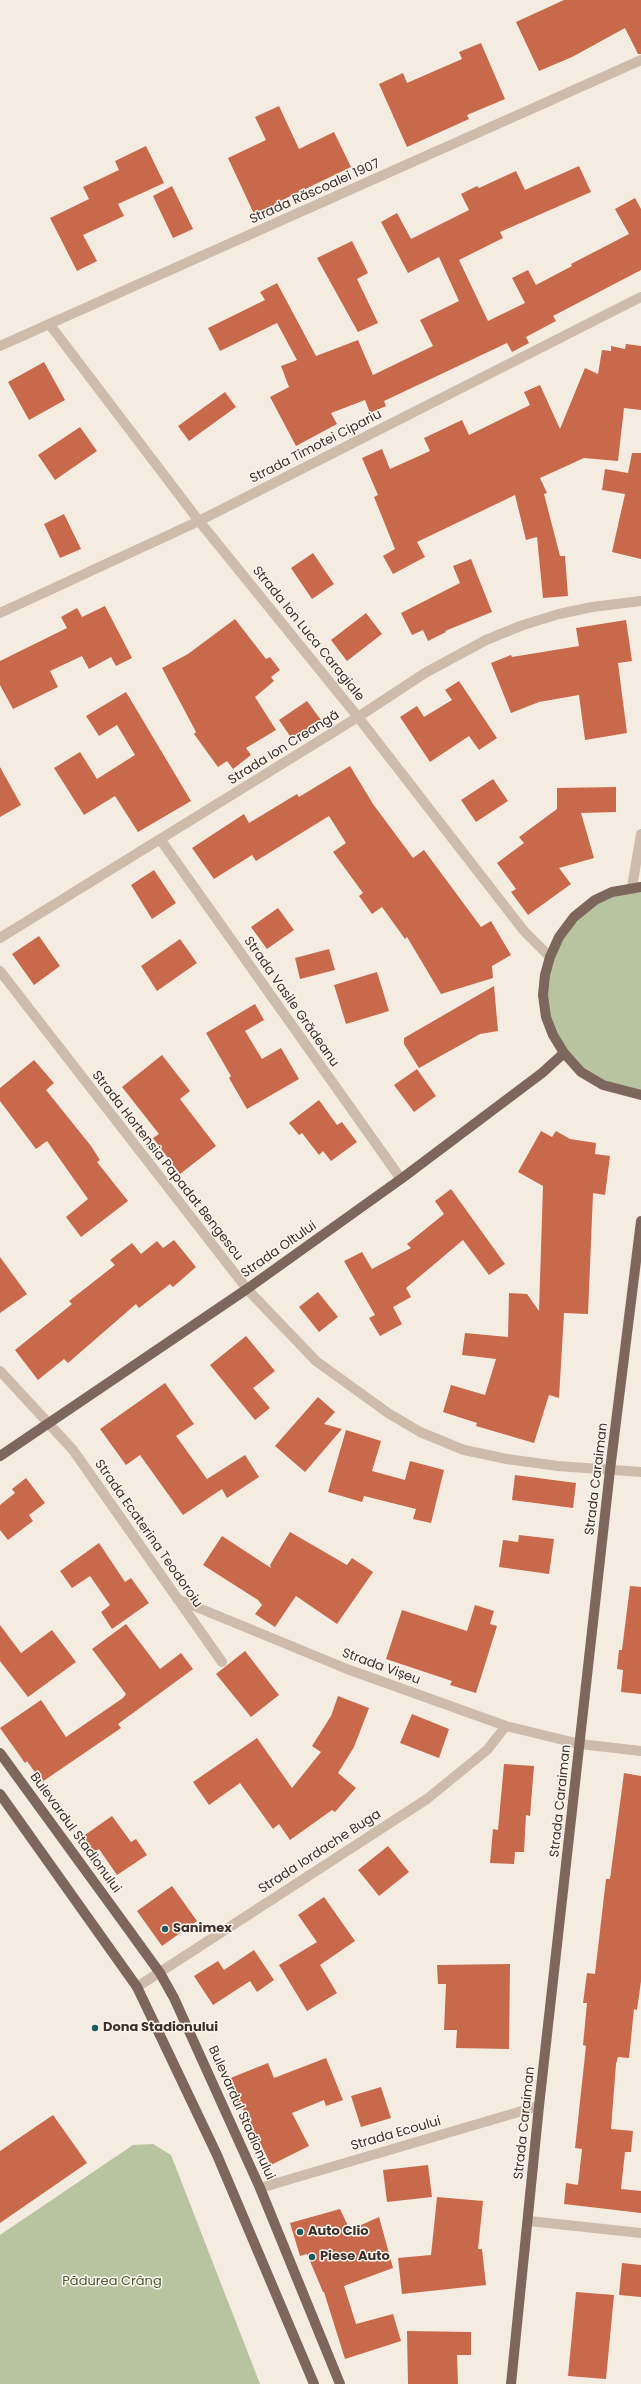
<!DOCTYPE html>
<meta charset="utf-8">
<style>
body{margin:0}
canvas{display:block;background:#f4ebe1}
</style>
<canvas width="641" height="2384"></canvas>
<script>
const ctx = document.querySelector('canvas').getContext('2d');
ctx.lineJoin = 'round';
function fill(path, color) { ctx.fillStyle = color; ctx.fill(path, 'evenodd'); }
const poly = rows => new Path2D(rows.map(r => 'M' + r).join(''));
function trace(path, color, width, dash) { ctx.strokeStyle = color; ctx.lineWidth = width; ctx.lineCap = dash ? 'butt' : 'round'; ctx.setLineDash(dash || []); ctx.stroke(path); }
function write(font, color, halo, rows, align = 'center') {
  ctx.font = font + ' Poppins,sans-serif'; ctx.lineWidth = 3; ctx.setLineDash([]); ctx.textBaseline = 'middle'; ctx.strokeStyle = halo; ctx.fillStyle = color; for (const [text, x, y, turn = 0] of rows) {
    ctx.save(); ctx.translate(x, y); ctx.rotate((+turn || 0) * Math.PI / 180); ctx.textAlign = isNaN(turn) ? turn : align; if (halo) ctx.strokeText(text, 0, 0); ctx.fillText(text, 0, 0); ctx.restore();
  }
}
fill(poly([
 [641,887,641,1095,603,1085,564,1053,543,995,559,937,595,900],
 [153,2144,171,2155,260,2384,0,2384,0,2235,133,2145]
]), '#b8c4a0');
fill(poly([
 [564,0,641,0,641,54,638,54,625,28,572,57,539,71,516,22],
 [481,43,505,99,467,115,469,119,407,147,379,84,403,73,407,83,462,59,459,52],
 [279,106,299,149,334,132,351,167,274,204,275,206,255,216,228,158,266,140,255,117],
 [146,146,164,183,118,204,124,216,83,235,97,261,77,271,50,218,89,199,83,187,119,170,115,161],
 [579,166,591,192,500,232,503,238,459,260,488,321,525,303,512,278,528,270,536,285,572,266,571,264,629,234,615,209,635,198,641,209,641,270,553,316,556,321,526,337,529,343,512,352,507,343,384,401,386,406,370,413,365,400,331,413,337,424,296,446,270,397,289,387,281,366,297,360,277,323,220,351,208,328,265,300,260,292,277,283,316,356,358,340,373,375,433,346,420,320,459,301,439,257,408,273,381,222,397,213,411,239,469,210,461,194,477,186,479,188,516,171,525,190],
 [172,186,193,229,173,238,153,196],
 [352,241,368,273,357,279,378,323,358,332,317,258],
 [626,344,641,346,641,410,624,408,618,461,584,458,540,478,547,493,544,494,560,556,565,556,568,596,543,598,537,537,526,540,515,495,417,542,425,557,393,574,383,556,395,549,374,497,378,495,362,458,382,449,390,469,430,451,424,438,462,420,469,435,530,405,524,392,540,385,560,429,585,368,598,374,602,350,611,351,611,346,625,349],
 [44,362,65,400,29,420,8,382],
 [225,392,236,407,189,441,178,426],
 [80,427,97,451,55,480,38,455],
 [632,453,641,453,641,559,612,552,625,494,602,490,605,469,628,473],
 [64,514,81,549,60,558,44,524],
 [313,553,334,584,312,599,291,568],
 [471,559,492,612,445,631,446,632,428,641,423,630,412,635,401,613,460,583,453,566],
 [105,606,132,658,116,666,111,657,89,669,82,656,50,671,58,687,13,709,0,685,0,661,67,628,61,617,77,608,82,617],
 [366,613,382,634,347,661,331,640],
 [235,619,266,659,270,657,280,670,271,677,274,681,255,697,276,730,246,748,251,755,233,769,227,761,218,767,194,734,196,732,162,668,188,654],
 [626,620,632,661,618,663,627,733,585,740,579,695,539,702,511,713,491,663,511,655,512,657,579,646,576,628],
 [459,681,497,738,479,750,469,736,430,762,400,717,417,706,424,717,452,700,445,690],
 [126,692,191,801,138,832,115,796,84,815,54,768,80,752,97,779,135,755,117,725,99,736,86,716],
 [307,701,321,720,292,739,279,720],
 [350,766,373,804,413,858,424,850,481,927,491,921,511,955,492,966,493,978,441,994,407,937,405,939,382,907,372,914,359,896,363,893,333,852,346,843,329,816,256,861,252,855,214,879,192,848,244,814,249,823,297,794,299,797],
 [0,767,21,805,0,817],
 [493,779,508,801,476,822,461,800],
 [616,787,616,812,581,813,594,858,559,868,571,884,528,915,511,892,516,889,497,863,524,843,519,837,557,809,557,788],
 [154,870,176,903,152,919,131,885],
 [278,908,294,930,267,949,251,927],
 [39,936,60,966,34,985,12,954],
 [180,939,197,963,157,991,141,966],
 [329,949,335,970,300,979,295,958],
 [377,972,389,1011,346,1024,334,985],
 [494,986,498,1031,480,1034,419,1068,404,1044,404,1038],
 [255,1004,264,1020,245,1031,262,1059,281,1048,299,1079,247,1109,229,1078,231,1076,206,1033],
 [162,1055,190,1091,180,1099,216,1146,180,1174,153,1138,159,1134,122,1087],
 [34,1060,54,1083,46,1090,91,1146,100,1160,97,1162,128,1201,81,1237,66,1217,88,1199,47,1141,36,1149,0,1101,0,1088],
 [417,1069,436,1096,414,1112,394,1085],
 [319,1100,337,1125,342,1122,357,1142,331,1161,323,1151,319,1155,302,1133,299,1135,289,1123],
 [541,1131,552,1137,556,1131,570,1139,596,1143,595,1154,610,1156,605,1195,593,1193,588,1314,564,1313,559,1398,549,1395,534,1443,476,1426,477,1423,443,1412,451,1385,485,1395,496,1359,462,1355,465,1333,508,1337,509,1293,527,1294,539,1311,543,1186,518,1172],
 [451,1189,505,1264,489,1275,463,1240,406,1288,411,1297,393,1307,402,1324,380,1336,369,1318,375,1315,344,1261,362,1252,372,1269,411,1248,407,1244,444,1214,435,1201],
 [174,1240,196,1267,173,1287,170,1284,139,1308,136,1304,68,1363,64,1359,38,1380,15,1350,72,1304,69,1301,115,1265,110,1260,132,1243,141,1254,157,1241,163,1248],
 [0,1257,27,1294,0,1313],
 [318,1292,338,1317,319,1332,299,1307],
 [246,1336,275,1371,253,1388,270,1408,255,1420,210,1365],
 [165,1383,194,1424,176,1436,207,1479,245,1455,259,1477,227,1498,222,1489,183,1515,140,1455,126,1465,100,1429],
 [318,1397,335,1412,324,1424,342,1429,305,1472,275,1446],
 [346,1430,381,1441,372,1471,405,1480,410,1461,444,1470,431,1523,413,1519,416,1509,364,1496,362,1502,328,1492],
 [515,1475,576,1483,573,1508,512,1500],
 [26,1478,45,1503,29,1515,33,1521,8,1540,0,1530,0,1505,15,1493,12,1489],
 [290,1532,347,1565,352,1558,373,1572,337,1624,296,1596,275,1627,255,1614,262,1605,258,1600,203,1565,222,1536,271,1568,270,1565],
 [519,1535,554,1539,549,1574,499,1567,503,1540,518,1542],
 [99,1543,125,1582,131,1578,149,1603,112,1629,101,1612,110,1605,90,1576,72,1588,60,1571],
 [630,1586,641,1587,641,1694,621,1692,623,1670,617,1669,619,1650,622,1650],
 [475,1605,494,1611,490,1624,497,1626,476,1693,450,1685,452,1681,386,1659,402,1610,467,1631],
 [126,1624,160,1669,181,1653,193,1669,118,1724,121,1728,42,1782,27,1761,25,1763,0,1728,41,1700,66,1737,123,1698,126,1694,92,1649],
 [0,1625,21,1653,52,1630,76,1662,28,1697,0,1661],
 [245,1651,279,1695,251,1717,216,1674],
 [338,1696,369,1708,354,1747,338,1773,356,1788,335,1812,332,1810,290,1840,279,1824,273,1829,240,1783,209,1805,193,1782,257,1738,292,1788,321,1752,312,1746,331,1716],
 [412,1714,449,1729,439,1758,400,1743],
 [504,1764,534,1766,530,1816,526,1815,524,1852,515,1852,514,1864,490,1863,493,1829,498,1830],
 [624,1773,641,1776,641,1981,637,2010,634,2009,629,2058,618,2057,616,2064,611,2129,633,2131,631,2152,625,2152,621,2189,641,2191,641,2213,564,2204,566,2183,578,2185,582,2149,575,2148,586,2046,583,2045,587,2003,583,2003,587,1973,595,1974,606,1879,610,1879],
 [112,1816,131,1842,136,1839,147,1855,117,1875,99,1849,94,1853,82,1837],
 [388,1846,409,1872,379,1896,358,1870],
 [172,1886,197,1921,162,1946,137,1911],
 [324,1897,355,1941,320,1965,337,1993,307,2011,279,1965,317,1942,298,1915],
 [254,1950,274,1980,257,1992,250,1981,213,2005,194,1976,218,1961,224,1970],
 [510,1964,509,2049,456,2048,457,2030,444,2030,446,1984,438,1984,437,1965],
 [326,2058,343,2100,326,2106,324,2100,292,2113,309,2146,271,2165,243,2109,240,2110,228,2079,268,2063,274,2078],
 [381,2087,391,2118,361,2127,351,2096],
 [53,2115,87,2163,0,2223,0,2151],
 [428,2165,432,2197,387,2202,383,2170],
 [437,2197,483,2201,478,2249,482,2249,486,2285,402,2294,398,2258,431,2255],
 [340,2209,350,2230,379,2217,393,2268,344,2286,356,2324,393,2314,401,2341,345,2359,324,2292,323,2292,307,2254,300,2256,290,2223],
 [622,2263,641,2265,641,2297,619,2295],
 [576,2292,614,2295,606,2379,568,2376],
 [407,2331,471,2332,471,2355,457,2355,458,2384,408,2384]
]), '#c8694b');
trace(poly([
 [50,325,199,521,358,717,524,931,550,957],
 [0,346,641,60],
 [0,613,199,521,641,297],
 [160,839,401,1179],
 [632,887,641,834],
 [0,938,358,717,425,673,486,640,523,625,559,614,592,607,641,601],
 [0,971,247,1289,316,1361,388,1413,420,1432,464,1450,507,1459,558,1466,641,1472],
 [0,1371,73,1450,222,1662],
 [177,1599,347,1669,506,1726,580,1744,641,1751],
 [137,1987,427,1799,487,1750,506,1726],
 [260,2188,539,2106],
 [529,2221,641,2233]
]), '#cdbbac', 10);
trace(poly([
 [641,887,612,892,595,900,574,917,559,937,550,957,545,975,543,995,546,1017,553,1035,564,1053,581,1072,603,1085,641,1095],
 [0,1456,247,1289,401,1179,542,1073,564,1053],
 [0,1753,126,1926,160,1973,174,1998,260,2188,340,2384],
 [0,1794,137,1987,217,2155,314,2384],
 [511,2384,539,2106,610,1470,641,1221]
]), '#7d675c', 10);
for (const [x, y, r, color] of [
 [165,1929,4,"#1f5a5e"],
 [95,2028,4,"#1f5a5e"],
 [300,2232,4,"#1f5a5e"],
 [312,2257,4,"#1f5a5e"]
]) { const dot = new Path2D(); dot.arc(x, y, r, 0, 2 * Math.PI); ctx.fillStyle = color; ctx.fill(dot); trace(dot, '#fbf5ee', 1.5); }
write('13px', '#3b302b', '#fbf5ee', [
 ["Strada Răscoalei 1907",315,192,-24],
 ["Strada Timotei Cipariu",316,447,-27],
 ["Strada Ion Luca Caragiale",308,634,51],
 ["Strada Ion Creangă",284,748,-32],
 ["Strada Vasile Grădeanu",291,1002,55],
 ["Strada Hortensia Papadat Bengescu",167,1166,52],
 ["Strada Oltului",279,1250,-35],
 ["Strada Caraiman",597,1479,-83],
 ["Strada Ecaterina Teodoroiu",148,1534,55],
 ["Strada Vișeu",381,1667,20],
 ["Strada Caraiman",561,1801,-84],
 ["Bulevardul Stadionului",75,1833,54],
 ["Strada Iordache Buga",320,1852,-33],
 ["Bulevardul Stadionului",241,2113,66],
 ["Strada Caraiman",525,2123,-84],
 ["Strada Ecoului",396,2134,-16]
]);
write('bold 13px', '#3b302b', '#fbf5ee', [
 ["Sanimex",173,1929],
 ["Dona Stadionului",103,2028],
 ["Auto Clio",308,2232],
 ["Piese Auto",320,2257]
], 'left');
write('13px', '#4a5a2e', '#fbf5ee', [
 ["Pădurea Crâng",112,2282]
]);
</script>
